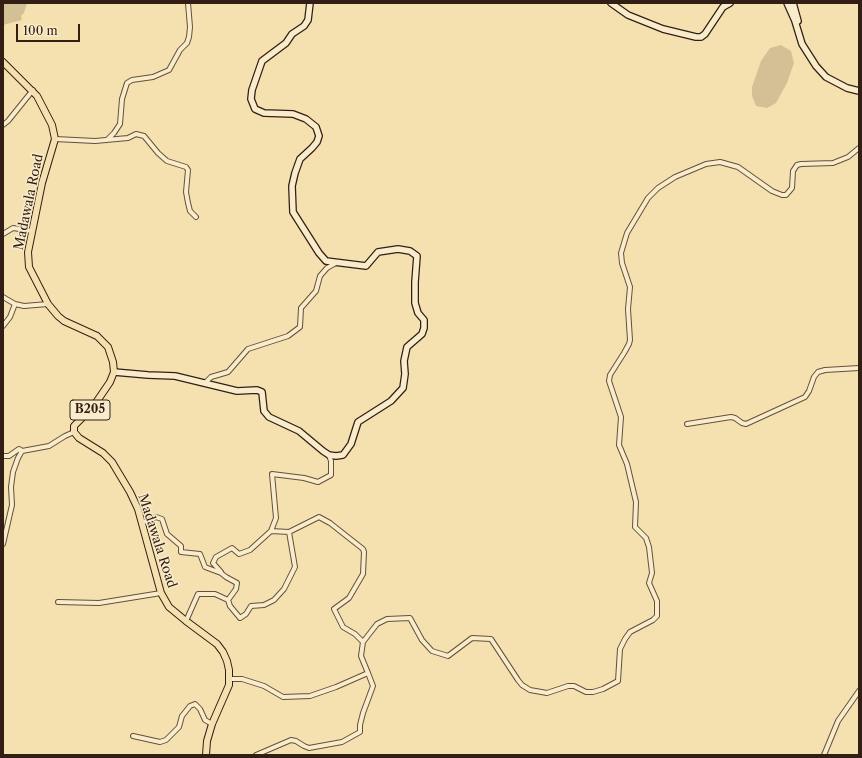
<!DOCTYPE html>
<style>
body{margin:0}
#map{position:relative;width:862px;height:758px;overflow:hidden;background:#f5e1af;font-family:"Libre Caslon Text",serif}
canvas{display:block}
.frame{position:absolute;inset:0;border:4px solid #331e15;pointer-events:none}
.scale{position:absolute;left:16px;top:24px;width:64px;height:18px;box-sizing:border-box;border:2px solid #331e15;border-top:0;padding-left:5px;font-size:12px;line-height:14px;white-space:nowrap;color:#331e15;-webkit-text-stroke:3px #f8eccb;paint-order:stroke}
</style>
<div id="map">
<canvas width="862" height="758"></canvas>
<div class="frame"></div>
<div class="scale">100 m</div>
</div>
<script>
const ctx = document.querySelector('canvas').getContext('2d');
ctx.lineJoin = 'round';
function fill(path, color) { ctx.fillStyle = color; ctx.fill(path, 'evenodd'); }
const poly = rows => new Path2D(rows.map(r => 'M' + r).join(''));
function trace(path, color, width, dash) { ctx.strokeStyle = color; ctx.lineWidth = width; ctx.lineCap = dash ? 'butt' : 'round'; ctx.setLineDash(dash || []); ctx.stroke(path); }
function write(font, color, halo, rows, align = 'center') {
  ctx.font = font + ' "Libre Caslon Text",serif'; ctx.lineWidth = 3; ctx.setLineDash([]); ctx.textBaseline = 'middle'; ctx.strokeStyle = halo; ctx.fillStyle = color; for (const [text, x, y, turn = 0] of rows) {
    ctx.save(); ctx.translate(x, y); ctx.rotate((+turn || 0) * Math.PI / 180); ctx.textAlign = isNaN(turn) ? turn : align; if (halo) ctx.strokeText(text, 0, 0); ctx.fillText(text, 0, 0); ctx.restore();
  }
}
fill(poly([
 [3,3,27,3,24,13,21,16,22,20,3,25],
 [781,45,791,51,794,63,787,83,776,103,767,108,756,106,752,96,752,87,761,61,770,48]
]), '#d4c095');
const street = poly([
 [3,125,8,121,33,90],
 [55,139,95,141,128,138,136,134,144,136,158,153,167,161,186,167,188,170,186,192,188,203,190,211,196,217],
 [107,140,114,133,120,124,122,99,127,83,132,80,153,77,169,70,180,50,187,43,189,37,190,27,188,3],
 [3,234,13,228,32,231],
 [3,297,15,304,24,306,48,304],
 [3,326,10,317,15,304],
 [205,383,211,377,228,372,248,349,288,336,300,327,301,308,316,291,320,276,327,268,336,263],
 [687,424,731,417,735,418,742,423,746,424,805,397,809,391,814,377,818,372,825,370,859,368],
 [3,456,9,456,19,449,22,451,49,446,65,436,74,432],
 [142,523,156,517,162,519,167,534,181,546,181,552,200,554,205,567,221,573,226,577,237,583,236,589,228,600,230,606,240,618,246,614,251,606,264,605,274,600,284,589,295,567,289,532,319,517,330,523,363,549,364,552,363,574,349,598,334,609,343,627,355,634,363,642],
 [271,531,276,518,272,474,304,478,318,482,331,475,331,461,329,455],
 [3,544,12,505,11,487,13,472,18,458,22,451],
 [221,572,213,563,216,557,232,548,239,554,250,550,271,531,289,532],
 [58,602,99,603,161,593],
 [186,621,198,594,215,594,228,600],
 [229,679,242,679,264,686,283,697,310,696,336,687,368,673,361,656,363,642,377,624,387,619,410,618,422,640,432,651,448,656,472,638,491,639,518,680,522,685,530,690,547,693,568,686,574,686,586,692,593,692,603,689,618,681,620,649,625,639,630,632,653,620,657,616,657,601,649,583,652,573,649,547,646,538,635,527,636,502,627,464,619,445,621,417,609,381,610,375,624,353,629,344,630,340,628,309,630,287,622,263,621,253,627,233,648,198,658,188,675,177,706,164,720,162,738,167,772,191,782,195,786,195,792,188,793,171,797,165,801,164,833,163,848,157,859,148],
 [133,736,160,742,166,740,179,727,182,716,190,706,195,704,200,709,205,720,212,724],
 [256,755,291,740,296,741,304,746,309,748,342,742,360,732,360,725,363,713,373,686,368,673],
 [824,755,838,721,859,691]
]);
const secondary = poly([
 [611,3,628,15,663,29,696,37,701,37,705,34,723,7,730,3],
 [787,3,795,21,802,44,816,66,826,77,847,88,859,91],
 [793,3,798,21],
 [114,372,148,375,175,376,237,391,257,390,262,392,264,411,269,417,299,431,323,451,329,455,336,456,343,455,351,444,358,422,391,401,403,388,405,374,404,361,407,347,422,334,424,328,424,320,418,313,415,303,415,282,417,256,410,251,398,249,378,252,366,266,326,261,319,253,293,212,292,186,295,173,300,159,312,148,317,142,319,136,316,127,306,119,293,114,264,113,255,109,251,99,252,90,262,61,286,43,292,34,304,26,308,20,310,3]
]);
const primary = poly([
 [3,62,37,96,52,125,55,139,42,183,28,252,29,267,48,304,58,316,64,321,97,336,108,347,113,362,114,372,110,382,93,407,74,426,74,432,79,438,103,453,112,462,130,492,138,509,161,593,169,607,186,621,217,644,223,652,227,661,229,670,229,685,212,724,207,741,206,755]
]);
trace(street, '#644f3c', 6);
trace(secondary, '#331e15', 8);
trace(primary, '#331e15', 8);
trace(street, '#f8eccb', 4);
trace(secondary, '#f8eccb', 5.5);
trace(primary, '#f5e1af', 6);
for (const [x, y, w] of [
 [90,410,40]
]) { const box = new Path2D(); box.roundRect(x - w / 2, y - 10, w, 20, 3); ctx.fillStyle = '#f8eccb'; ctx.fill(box); trace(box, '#331e15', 1); }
write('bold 12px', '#331e15', null, [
 ["B205",90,410]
]);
write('13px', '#331e15', '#f8eccb', [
 ["Madawala Road",29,202,-78],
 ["Madawala Road",157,541,72]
]);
</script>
